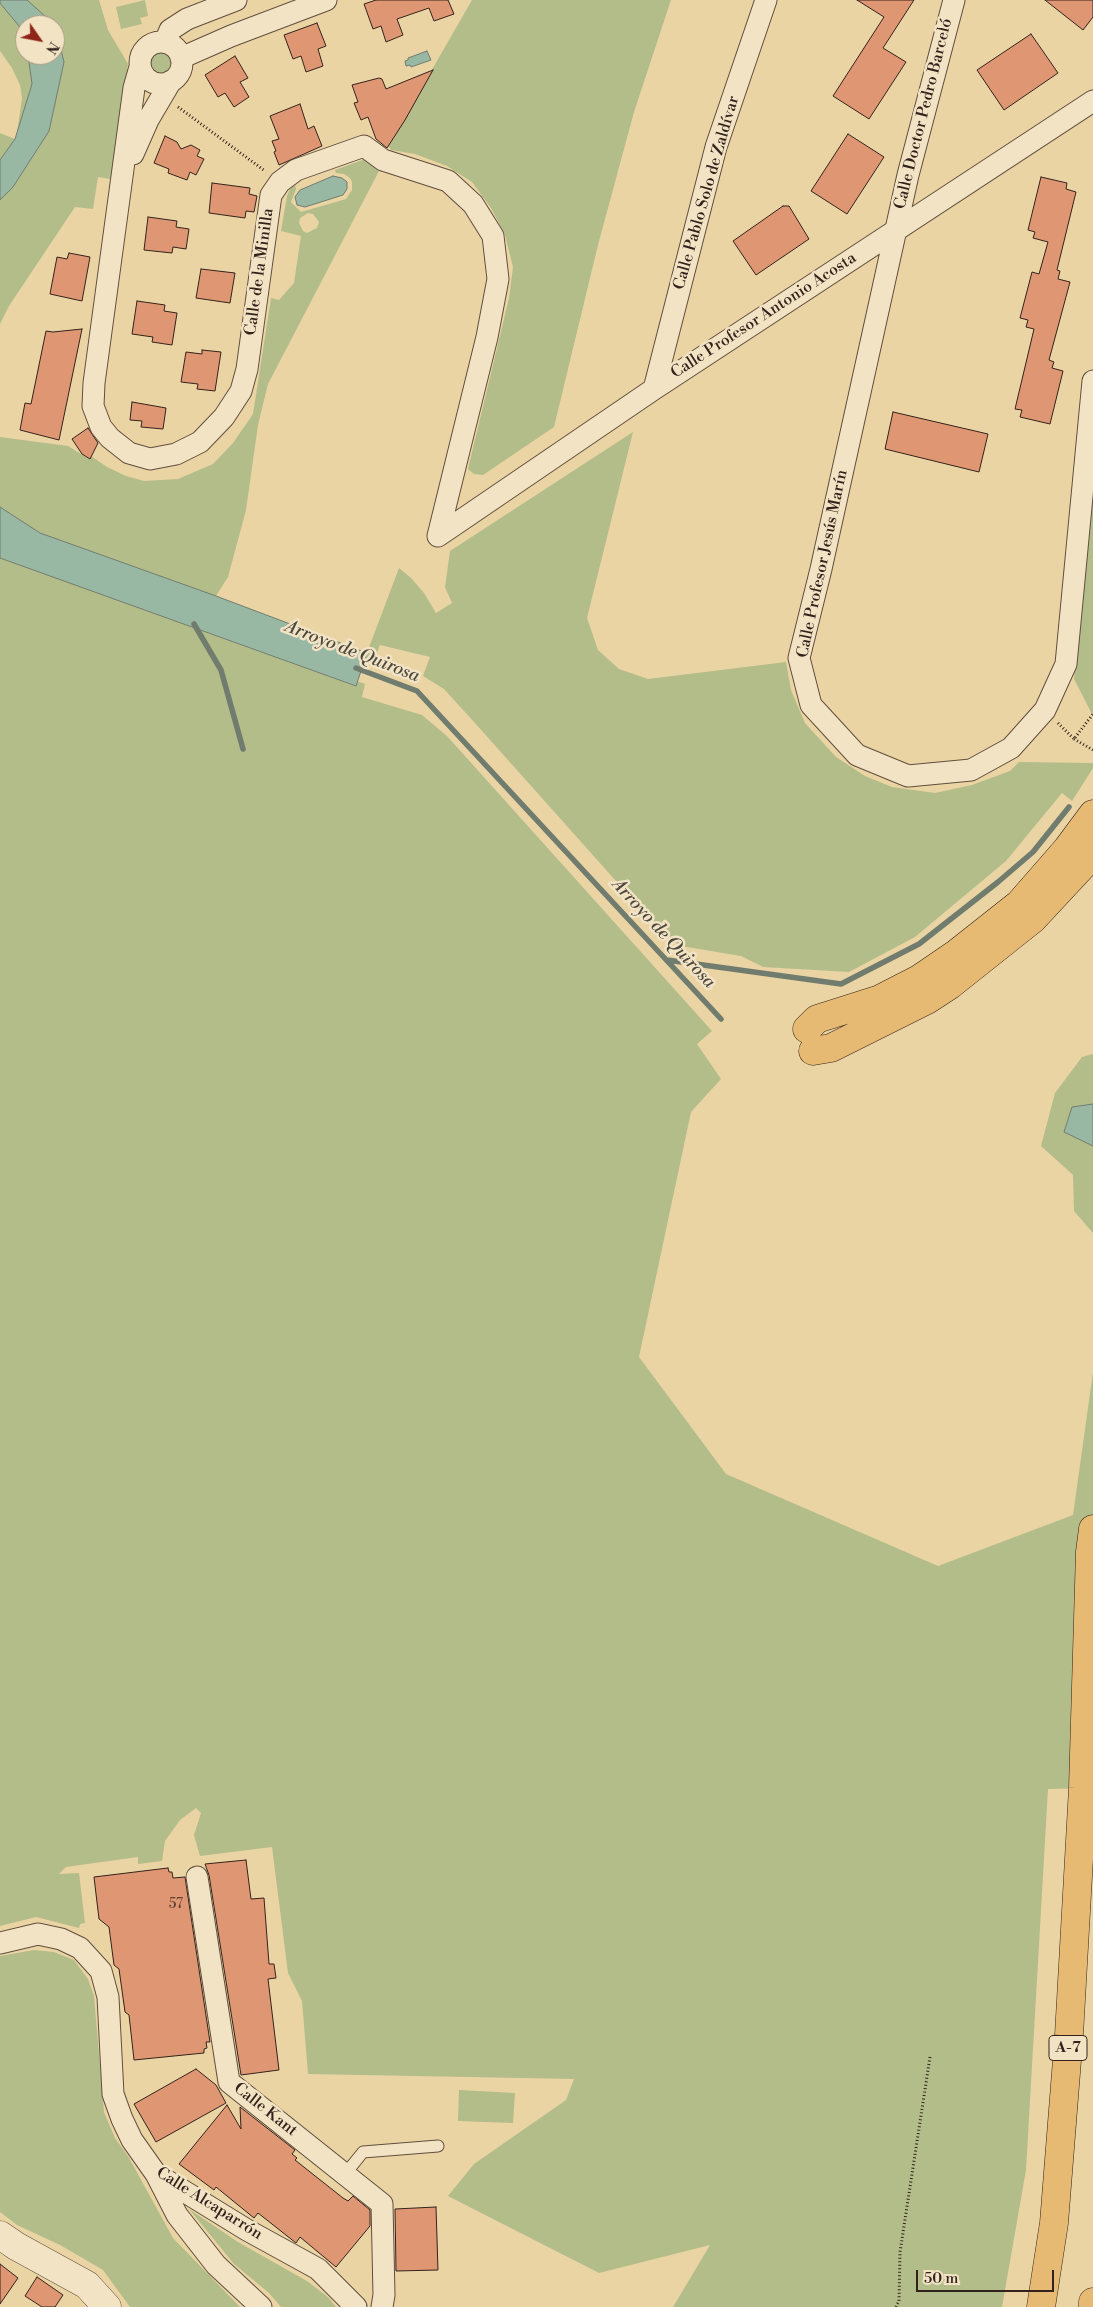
<!DOCTYPE html>
<meta charset="utf-8">
<style>
body{margin:0}
#map{position:relative;width:1093px;height:2307px;overflow:hidden;background:#ebd4a4;font-family:"Libre Bodoni",serif}
canvas{display:block}
.north{position:absolute;left:15px;top:15px;width:50px;height:50px;box-sizing:border-box;background:#f2e3c4;border:1px solid #a69681;border-radius:50%;rotate:123deg;font-size:14px;font-weight:700;line-height:20px;text-align:center;color:#33221c}
.north::after{content:'';display:block;margin:auto;width:18px;height:22px;background:#8f2418;clip-path:polygon(50% 0,100% 100%,50% 72%,0 100%)}
.scale{position:absolute;left:916px;top:2270px;width:138px;height:22px;box-sizing:border-box;border:2px solid #33221c;border-top:0;padding-left:6px;font-size:15px;line-height:18px;white-space:nowrap;color:#33221c;-webkit-text-stroke:4px #f2e3c4;paint-order:stroke}
</style>
<div id="map">
<canvas width="1093" height="2307"></canvas>
<div class="north">N</div>
<div class="scale">50 m</div>
</div>
<script>
const ctx = document.querySelector('canvas').getContext('2d');
ctx.lineJoin = 'round';
function fill(path, color) { ctx.fillStyle = color; ctx.fill(path, 'evenodd'); }
const poly = rows => new Path2D(rows.map(r => 'M' + r).join(''));
function trace(path, color, width, dash) { ctx.strokeStyle = color; ctx.lineWidth = width; ctx.lineCap = dash ? 'butt' : 'round'; ctx.setLineDash(dash || []); ctx.stroke(path); }
function write(font, color, halo, rows, align = 'center') {
  ctx.font = font + ' "Libre Bodoni",serif'; ctx.lineWidth = 5; ctx.setLineDash([]); ctx.textBaseline = 'middle'; ctx.strokeStyle = halo; ctx.fillStyle = color; for (const [text, x, y, turn = 0] of rows) {
    ctx.save(); ctx.translate(x, y); ctx.rotate((+turn || 0) * Math.PI / 180); ctx.textAlign = isNaN(turn) ? turn : align; if (halo) ctx.strokeText(text, 0, 0); ctx.fillText(text, 0, 0); ctx.restore();
  }
}
fill(poly([
 [27,0,99,0,108,30,128,64,111,179,98,177,93,209,75,207,9,306,0,324,0,200,13,187,49,131,64,62,55,25],
 [145,0,148,16,140,18,142,24,121,29,116,7],
 [472,0,671,0,634,112,598,245,554,427,483,475,474,474,468,469,509,298,513,267,505,235,491,208,472,182,447,166,415,154,391,150,388,146],
 [0,3,19,26,25,45,25,55,28,55,29,58,32,84,17,133,22,98,20,85,12,68,0,51],
 '151 63a10 10 0 1 1 20 0a10 10 0 1 1-20 0Z',
 [0,133,15,139,0,160],
 [371,157,379,171,268,384,258,425,246,510,228,577,216,596,40,533,0,507,0,437,68,446,89,459,91,456,107,467,126,476,144,481,178,479,213,464,233,443,253,414,271,298,279,300,294,283,301,236,281,231,287,196,290,189,295,185,296,189,291,202,301,212,346,199,352,190,352,182,350,178,344,174,336,173,335,170],
 [308,213,313,214,319,222,317,228,307,233,303,231,299,223,300,218],
 [633,432,587,618,598,650,619,669,648,679,786,662,791,690,805,723,836,757,865,776,892,787,935,793,972,785,1010,771,1019,762,1093,763,1093,768,1072,801,1062,793,1006,861,915,937,849,972,763,967,741,956,681,946,666,937,474,722,444,689,423,676,430,657,380,645,373,663,365,658,399,568,411,578,424,593,436,613,452,603,445,587,450,551],
 [1093,480,1093,716,1074,679],
 [0,558,355,686,357,681,365,684,362,697,422,715,447,736,712,1031,697,1044,721,1079,691,1112,639,1357,726,1474,938,1566,1073,1515,1093,1372,1093,1788,1048,1789,1026,2170,1002,2307,673,2307,710,2245,599,2273,448,2196,474,2164,566,2100,574,2079,308,2074,302,2001,288,1973,272,1847,200,1856,194,1835,201,1813,196,1808,180,1820,165,1841,162,1861,138,1864,138,1857,66,1867,59,1874,79,1873,85,1923,80,1924,79,1928,36,1917,0,1926],
 [1093,1054,1093,1104,1072,1107,1064,1132,1093,1146,1093,1233,1074,1211,1073,1175,1041,1146,1055,1093,1082,1057],
 [34,1950,54,1952,74,1960,88,1979,94,1996,104,2112,115,2138,128,2156,173,2238,240,2307,130,2307,103,2270,60,2245,17,2225,0,2212,0,1956],
 [459,2090,515,2093,513,2123,458,2121],
 [189,2209,238,2242,307,2281,328,2297,336,2307,281,2307,269,2293,234,2264]
]), '#b3bd89');
const water = poly([
 [0,0,27,0,55,25,25,25,25,45,19,26,0,3,0,0],
 [55,26,64,62,49,131,13,187,0,200,0,160,15,139,32,84,28,55,55,55,55,26],
 [427,51,431,60,411,67,410,65,406,66,405,61,408,60,408,58,427,51],
 [333,176,342,178,347,182,347,189,343,195,305,207,297,205,295,197,300,190,333,176],
 [0,507,40,533,216,596,367,653,356,686,0,558,0,507],
 [1093,1104,1093,1146,1064,1132,1072,1107,1093,1104]
]);
fill(water, '#99b8a4');
trace(water, '#707c6e', 1);
trace(poly([
 [194,624,221,670,243,749],
 [356,668,417,691,721,1019],
 [667,960,841,984,919,944,998,882,1033,852,1069,807]
]), '#707c6e', 5.5);
const building = poly([
 [376,0,448,0,454,14,434,21,429,8,397,19,403,35,386,42,381,26,373,29,364,4,376,0],
 [857,0,914,0,883,48,906,62,869,119,833,96,884,17,857,0],
 [1045,0,1093,0,1093,17,1083,30,1045,0],
 [317,23,326,46,318,49,323,66,306,72,301,56,293,59,284,35,317,23],
 [1031,34,1058,73,1004,110,977,70,1031,34],
 [235,56,248,78,240,82,249,97,234,107,225,93,218,97,205,75,235,56],
 [433,70,405,120,387,148,376,139,368,117,361,120,354,103,358,102,352,85,379,78,382,79,386,89,433,70],
 [300,104,308,129,314,126,322,146,279,165,274,152,276,151,272,141,279,139,270,116,300,104],
 [848,134,884,157,847,214,811,191,848,134],
 [165,136,177,142,181,149,191,145,200,150,197,156,204,159,196,175,190,172,187,180,168,173,169,169,154,163,165,136],
 [1041,177,1067,183,1066,189,1076,192,1057,270,1060,271,1058,279,1070,282,1049,360,1054,362,1052,368,1063,371,1050,424,1020,417,1022,410,1015,409,1034,329,1026,327,1028,320,1020,318,1032,272,1039,274,1048,242,1033,238,1035,232,1028,230,1041,177],
 [212,183,250,188,249,194,257,196,254,212,246,211,245,218,209,213,212,183],
 [783,206,789,206,809,239,756,275,733,241,783,206],
 [148,217,177,221,176,227,189,229,186,249,173,247,172,253,144,250,148,217],
 [69,253,90,257,82,301,50,294,57,257,67,259,69,253],
 [201,269,235,273,230,303,196,298,201,269],
 [137,301,165,305,164,311,177,313,172,345,152,342,153,337,132,334,137,301],
 [82,329,59,440,20,430,25,403,31,404,46,331,53,332,82,329],
 [202,350,221,352,215,391,197,389,198,384,181,382,186,352,202,354,202,350],
 [132,402,166,408,163,429,141,427,142,421,130,420,132,402],
 [893,412,988,434,979,472,885,449,893,412],
 [88,428,98,443,90,459,82,454,72,439,88,428],
 [246,1860,251,1899,264,1898,269,1964,274,1964,276,1978,268,1979,279,2070,241,2075,209,1875,205,1864,246,1860],
 [168,1868,169,1872,172,1872,173,1878,185,1877,210,2042,206,2042,207,2048,204,2049,204,2053,134,2060,129,2015,125,2012,119,1969,114,1965,109,1927,99,1919,94,1877,168,1868],
 [196,2069,216,2085,226,2103,156,2142,134,2104,196,2069],
 [227,2105,241,2129,240,2107,295,2150,292,2154,297,2158,295,2160,343,2198,348,2201,353,2196,370,2210,370,2226,336,2267,300,2237,296,2243,258,2213,254,2218,216,2187,214,2190,179,2164,227,2105],
 [436,2207,438,2270,396,2271,395,2209,436,2207],
 [0,2264,18,2278,0,2304,0,2264],
 [37,2277,63,2295,55,2307,42,2307,25,2296,37,2277]
]);
fill(building, '#de9772');
trace(building, '#33221c', 1);
const service = poly([
 [346,2173,363,2152,438,2146]
]);
const minor = poly([
 [954,0,908,175,821,569,799,658,811,705,857,755,908,776,971,770,1011,748,1045,710,1066,664,1093,381],
 '140 63a21 21 0 1 1 42 0a21 21 0 1 1-42 0Z',
 [165,42,170,30,187,19,236,0],
 [181,58,231,36,326,0],
 [140,67,134,88,94,383,93,406,101,427,110,438,129,453,150,459,176,454,200,442,224,417,241,391,247,369,271,195,280,182,296,170,364,146,383,160,448,181,473,204,493,236,498,279,487,337,438,536],
 [133,154,148,120,171,81],
 [654,389,716,147,766,0],
 [438,536,654,389,1093,101],
 [197,1877,229,2082,382,2204,384,2295,382,2307],
 [0,1943,38,1934,61,1939,80,1948,101,1971,108,1997,113,2094,122,2119,132,2140,156,2174,247,2230,318,2269,356,2307],
 [156,2174,177,2215,216,2265,261,2307]
]);
const tertiary = poly([
 [0,2235,16,2246,87,2285,107,2307]
]);
const primary = poly([
 [807,1029,817,1019,880,999,919,979,957,953,1019,904,1067,849,1093,814],
 [813,1051,831,1048,927,1000,950,985,1033,919,1085,863,1093,852]
]);
const motorway = poly([
 [1041,2307,1054,2223,1069,2035,1083,1788,1090,1552,1093,1529],
 [1093,2307,1093,2302]
]);
trace(service, '#614e3e', 13);
trace(minor, '#614e3e', 23);
trace(tertiary, '#614e3e', 29);
trace(primary, '#33221c', 29);
trace(motorway, '#33221c', 29);
trace(poly([
 [178,107,265,171],
 [1058,723,1074,739,1093,714],
 [1074,739,1093,750],
 [896,2307,899,2301,900,2252,930,2057]
]), '#33221c', 3, [1, 2.5]);
trace(service, '#f2e3c4', 11);
trace(minor, '#f2e3c4', 21);
trace(tertiary, '#f2e3c4', 28);
trace(primary, '#e6ba72', 28);
trace(motorway, '#e6ba72', 28);
write('14px', '#5e3f32', null, [
 ["57",176,1905]
]);
for (const [x, y, w] of [
 [1068,2048,38]
]) { const box = new Path2D(); box.roundRect(x - w / 2, y - 12.5, w, 25, 4); ctx.fillStyle = '#f2e3c4'; ctx.fill(box); trace(box, '#33221c', 1); }
write('bold 15px', '#33221c', null, [
 ["A-7",1068,2048]
]);
write('16px', '#33221c', '#f2e3c4', [
 ["Calle Doctor Pedro Barceló",924,114,-76],
 ["Calle Pablo Solo de Zaldívar",707,193,-74],
 ["Calle de la Minilla",260,272,-82],
 ["Calle Profesor Antonio Acosta",764,316,-33],
 ["Calle Profesor Jesús Marín",823,564,-78],
 ["Calle Kant",265,2110,38],
 ["Calle Alcaparrón",209,2204,32]
]);
write('italic 18px', '#4c483e', '#f2e3c4', [
 ["Arroyo de Quirosa",352,652,21],
 ["Arroyo de Quirosa",663,934,47]
]);
</script>
